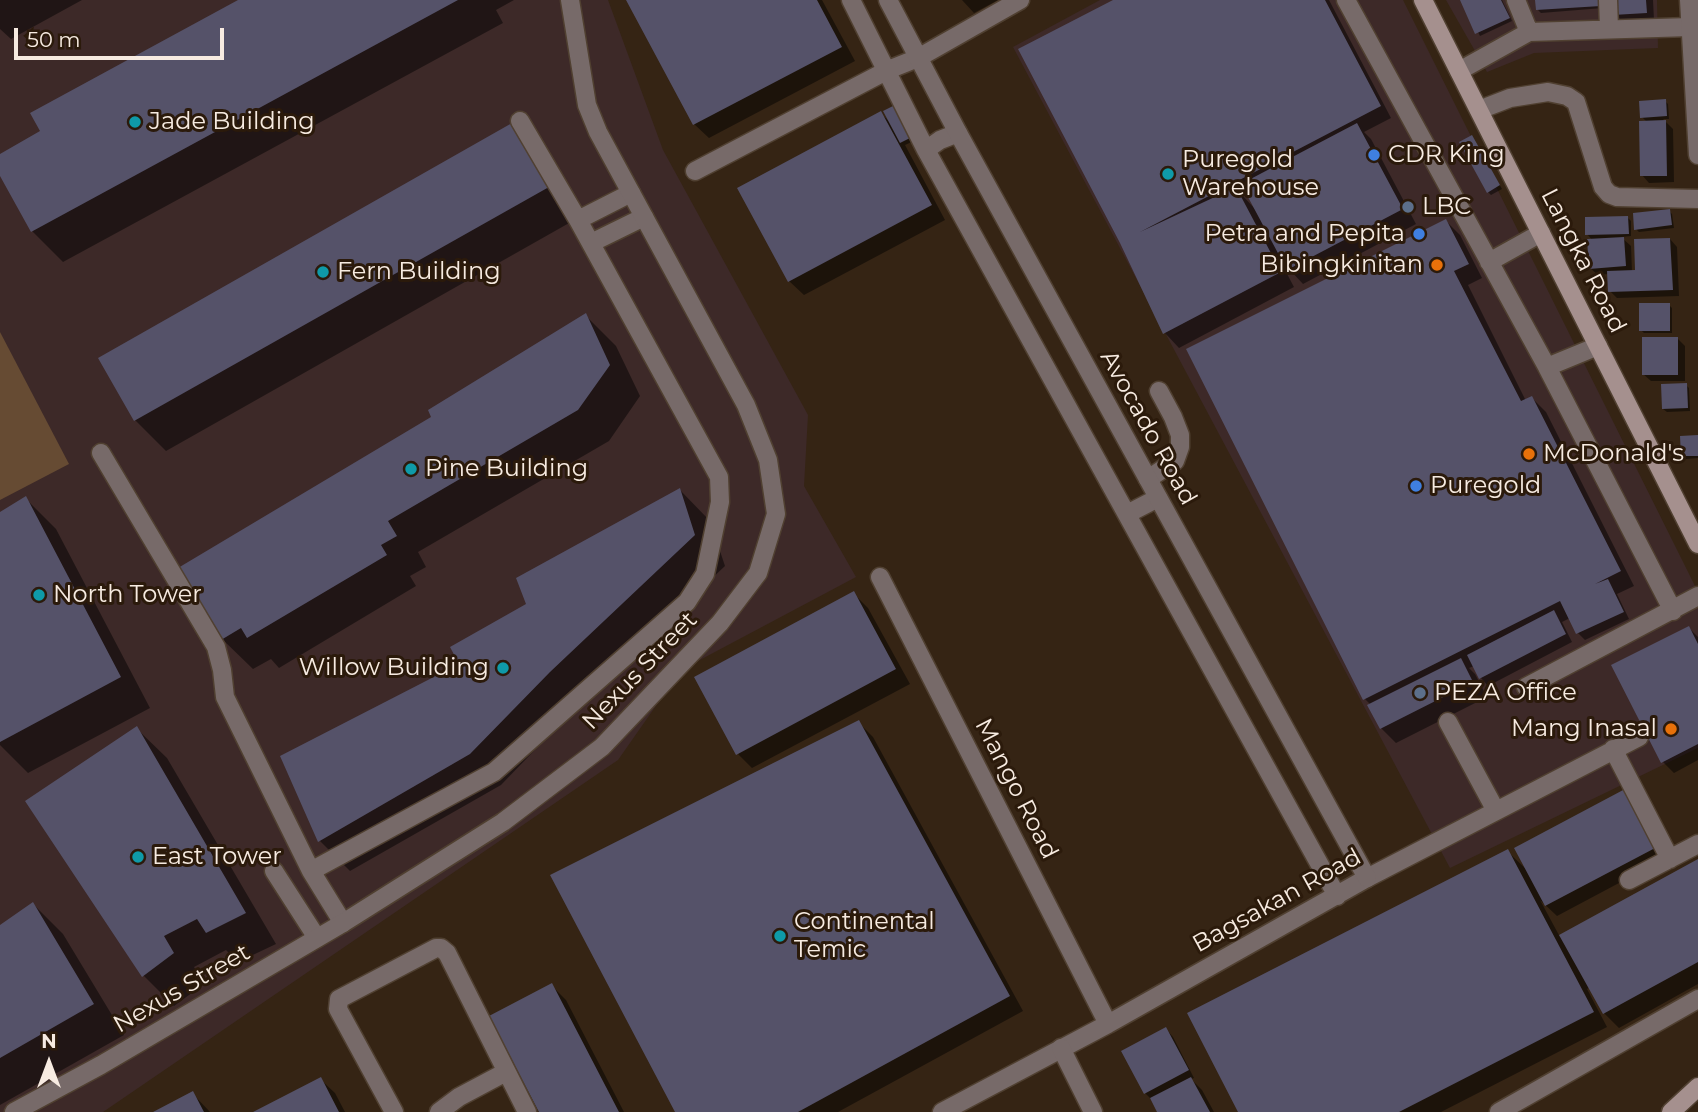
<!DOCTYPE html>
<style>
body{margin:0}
#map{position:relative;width:1698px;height:1112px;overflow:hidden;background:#352414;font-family:Montserrat,sans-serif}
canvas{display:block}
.north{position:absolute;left:14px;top:1028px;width:70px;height:70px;-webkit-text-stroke:5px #2b1a0b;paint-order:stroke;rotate:0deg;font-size:19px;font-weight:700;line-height:28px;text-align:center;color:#f7ebe1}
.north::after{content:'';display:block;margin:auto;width:24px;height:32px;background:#f7ebe1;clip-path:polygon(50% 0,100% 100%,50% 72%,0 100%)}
.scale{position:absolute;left:14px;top:28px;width:210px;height:32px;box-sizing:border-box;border:4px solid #f7ebe1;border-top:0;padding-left:9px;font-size:21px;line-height:24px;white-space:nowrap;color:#f7ebe1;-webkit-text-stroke:5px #2b1a0b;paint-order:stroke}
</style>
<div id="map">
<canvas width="1698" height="1112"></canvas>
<div class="north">N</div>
<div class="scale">50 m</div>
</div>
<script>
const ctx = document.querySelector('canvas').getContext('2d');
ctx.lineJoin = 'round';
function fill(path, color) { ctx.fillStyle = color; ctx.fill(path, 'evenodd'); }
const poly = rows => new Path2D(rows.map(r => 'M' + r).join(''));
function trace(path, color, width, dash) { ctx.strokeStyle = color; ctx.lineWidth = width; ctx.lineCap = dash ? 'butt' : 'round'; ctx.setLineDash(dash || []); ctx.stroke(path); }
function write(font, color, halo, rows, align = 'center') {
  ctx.font = font + ' Montserrat,sans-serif'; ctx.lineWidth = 6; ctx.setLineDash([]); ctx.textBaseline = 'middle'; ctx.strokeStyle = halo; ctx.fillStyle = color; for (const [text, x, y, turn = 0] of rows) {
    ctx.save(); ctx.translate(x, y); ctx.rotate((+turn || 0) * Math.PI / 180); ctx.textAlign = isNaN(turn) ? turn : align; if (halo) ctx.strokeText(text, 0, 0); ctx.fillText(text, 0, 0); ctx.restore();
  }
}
fill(poly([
 [0,0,608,0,663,150,808,415,804,486,856,577,681,670,618,760,103,1112,0,1112],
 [1100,0,1403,0,1698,592,1698,748,1450,868,1013,47],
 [1446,0,1657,0,1658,48,1534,53,1487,72]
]), '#3d2928');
fill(poly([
 [0,332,69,464,0,500]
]), '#664b33');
fill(poly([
 [0,0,82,0,11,39,0,29],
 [241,0,514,0,496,10,503,23,63,262,32,231,0,173,0,156,43,132],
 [628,0,822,0,855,61,709,138,694,124],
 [962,0,998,0,974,13],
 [1117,0,1329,0,1391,118,1364,132,1371,139,1416,224,1303,284,1289,269,1281,255,1278,257,1294,287,1179,348,1165,333,1122,242],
 [1248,192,1256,210,1242,195],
 [1462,0,1502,0,1512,21,1480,36],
 [1537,0,1602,0,1603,8,1541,13,1538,10],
 [1614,0,1653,0,1654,20,1622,21,1614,14],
 [1665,101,1668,104,1669,119,1663,119,1673,129,1674,182,1649,183,1642,175,1647,122,1642,117],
 [881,114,890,122,918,139,905,145,945,220,804,295,789,281],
 [512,126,578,218,166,451,135,420],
 [1472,137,1502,189,1491,195,1488,192],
 [1669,211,1672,214,1674,228,1639,232,1636,229],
 [1627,217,1631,221,1631,236,1621,237,1631,246,1632,272,1637,272,1670,239,1677,247,1679,296,1617,298,1610,291,1609,274,1598,275,1590,268,1593,241,1587,234],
 [1446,221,1460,235,1482,278,1468,285,1526,401,1532,398,1546,412,1634,586,1617,594,1629,619,1585,640,1578,633,1570,618,1562,622,1572,642,1488,686,1481,678,1474,666,1469,668,1475,674,1487,697,1396,743,1381,728,1371,705,1365,699],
 [1669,305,1672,308,1672,333,1644,333,1641,330],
 [585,315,616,346,640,396,609,441,418,552,426,567,410,576,416,586,279,668,271,659,253,669,222,639,434,417],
 [1678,339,1685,346,1685,381,1651,381,1643,374],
 [1686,385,1689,388,1690,411,1667,412,1663,409],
 [1698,437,1698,458,1686,459,1683,456],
 [680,490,710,521,725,566,581,702,501,785,350,871,320,841,283,757,461,665,528,604],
 [26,499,56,529,150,708,28,773,0,745,0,514],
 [854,594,868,608,910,684,752,768,738,754],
 [1689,628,1698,637,1698,760,1674,773,1663,762],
 [859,723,873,737,1023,1011,838,1112,677,1112],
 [136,728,167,758,276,944,238,962,226,950,194,967,204,984,174,1006,143,975],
 [1625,791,1666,858,1557,916,1540,900,1560,937,1698,861,1698,984,1619,1028,1604,1013,1590,987,1587,989,1607,1027,1441,1112,1240,1112,1508,852,1527,870],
 [33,904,63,934,124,1035,0,1105,0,927],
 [552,986,566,1000,624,1112,541,1112],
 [1166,1029,1173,1037,1194,1078,1191,1079,1202,1090,1214,1112,1159,1112,1153,1101,1145,1093],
 [320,1079,335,1093,345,1112,256,1112],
 [192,1093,210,1112,157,1112]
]), '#0007');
fill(poly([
 [238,0,458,0,31,232,0,176,0,154,40,131,30,113],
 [626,0,817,0,842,47,693,125],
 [1113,0,1325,0,1381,106,1140,232,1236,187,1281,272,1163,334,1120,243,1018,49],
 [1460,0,1501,0,1510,18,1475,34],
 [1535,0,1600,0,1601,6,1536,10],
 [1612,0,1646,0,1647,13,1613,15],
 [1666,99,1667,116,1640,118,1639,101],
 [899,103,916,135,900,143,883,111],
 [881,111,932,205,788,282,737,188],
 [1666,120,1667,176,1640,176,1639,121],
 [512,123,549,187,134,421,98,358],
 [1357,123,1403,209,1287,270,1241,184],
 [1472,135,1500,185,1487,193,1459,142],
 [1670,209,1672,225,1634,230,1633,213],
 [1628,216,1629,234,1585,235,1585,217],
 [1446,219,1469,264,1454,271,1521,401,1532,396,1621,571,1595,584,1608,579,1624,612,1576,634,1560,601,1363,700,1186,349],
 [1624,237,1626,266,1589,269,1587,239],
 [1670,238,1673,290,1608,292,1607,271,1635,270,1634,239],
 [1639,303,1670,303,1670,331,1639,331],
 [586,313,610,365,578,410,388,521,397,536,381,545,387,555,247,638,241,628,221,640,178,568,431,417,428,410],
 [1642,337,1678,337,1678,375,1642,375],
 [1687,383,1688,408,1662,409,1661,384],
 [1698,435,1698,456,1681,456,1680,436],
 [680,488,695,535,550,672,470,754,318,842,280,756,459,664,450,647,526,604,516,578],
 [26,496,121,677,0,742,0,512],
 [854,591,896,669,736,755,694,677],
 [1554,610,1566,634,1479,679,1467,655],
 [1689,626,1698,644,1698,744,1661,763,1611,665],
 [1461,658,1473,682,1380,729,1367,705],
 [859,720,1010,996,798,1112,675,1112,550,875],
 [137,726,246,913,206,933,197,919,164,936,174,953,142,977,25,801],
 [1625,789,1657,847,1545,906,1514,848],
 [1508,849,1594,1012,1399,1112,1238,1112,1187,1013],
 [1698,859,1698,962,1603,1014,1559,935],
 [33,902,94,1004,0,1058,0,925],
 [552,983,619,1112,539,1112,489,1016],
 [1166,1027,1189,1070,1144,1094,1121,1051],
 [321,1077,339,1112,253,1112],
 [1191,1077,1210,1112,1157,1112,1150,1098],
 [193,1091,204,1112,153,1112]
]), '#555269');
const lane = poly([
 [851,0,926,150,1337,896],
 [1346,0,1547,367,1673,611],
 [1516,0,1529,32],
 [1608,0,1609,28],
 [1459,71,1529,32,1690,27],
 [1479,110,1510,98,1548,92,1567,96,1576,102,1603,187,1609,194,1617,197,1698,199],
 [926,150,940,140,958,133],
 [695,171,888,70,918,58],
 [578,220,631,193],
 [591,243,644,217],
 [1489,262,1541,233],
 [1547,367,1598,346],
 [101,453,216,647,222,670,225,697,311,871,343,923],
 [1148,479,1175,461,1180,447,1180,435,1173,417,1159,391],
 [1127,514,1158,498],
 [880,577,1108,1024],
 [1526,687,1698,596],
 [1448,722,1496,811],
 [1613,749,1670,859],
 [274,871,317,938],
 [311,871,494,772,687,602,705,574,720,502,719,477,578,220,520,121],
 [1629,880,1698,844],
 [394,1112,338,1009,339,999,436,948,441,948,447,953,527,1112],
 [439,1112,459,1097,506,1072],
 [942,1112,1108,1024,1367,878,1639,737]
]);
const street = poly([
 [888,0,958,133,1367,878],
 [1689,0,1698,155],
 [918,58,1020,0],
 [1061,1048,1093,1112],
 [14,1112,101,1065,343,923,503,822,602,747,720,623,758,573,776,514,768,460,746,405,598,132,587,105,570,0],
 [1499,1112,1698,999]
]);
const secondary = poly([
 [1423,0,1698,544],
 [1671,1112,1698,1087]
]);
trace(lane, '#504031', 21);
trace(street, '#504031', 21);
trace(secondary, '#504031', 21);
trace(lane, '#776a69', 18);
trace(street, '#776a69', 18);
trace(secondary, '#a5908e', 18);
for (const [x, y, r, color] of [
 [135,122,7,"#0f9aa8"],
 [1374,155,7,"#3f7fe0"],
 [1168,174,7,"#0f9aa8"],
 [1408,207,7,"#5c6f8a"],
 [1419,234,7,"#3f7fe0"],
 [1437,265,7,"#e8710a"],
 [323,272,7,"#0f9aa8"],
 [1529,454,7,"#e8710a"],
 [411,469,7,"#0f9aa8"],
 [1416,486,7,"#3f7fe0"],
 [39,595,7,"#0f9aa8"],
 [503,668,7,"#0f9aa8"],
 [1420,693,7,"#5c6f8a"],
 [1671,729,7,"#e8710a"],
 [138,857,7,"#0f9aa8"],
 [780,936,7,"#0f9aa8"]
]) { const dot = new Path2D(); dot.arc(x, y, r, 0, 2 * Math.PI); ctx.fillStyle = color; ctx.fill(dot); trace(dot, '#2b1a0b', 2.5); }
write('24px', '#f7ebe1', '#2b1a0b', [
 ["Jade Building",149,122],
 ["CDR King",1388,155],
 ["Puregold",1182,160],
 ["Warehouse",1182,188],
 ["LBC",1422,207],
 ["Petra and Pepita",1405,234,"right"],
 ["Bibingkinitan",1423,265,"right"],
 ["Fern Building",337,272],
 ["McDonald's",1543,454],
 ["Pine Building",425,469],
 ["Puregold",1430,486],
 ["North Tower",53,595],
 ["Willow Building",489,668,"right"],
 ["PEZA Office",1434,693],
 ["Mang Inasal",1657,729,"right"],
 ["East Tower",152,857],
 ["Continental",794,922],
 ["Temic",794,950]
], 'left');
write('24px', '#f7ebe1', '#2b1a0b', [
 ["Langka Road",1583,261,63],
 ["Avocado Road",1148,428,61],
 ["Nexus Street",640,671,-46],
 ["Mango Road",1016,789,63],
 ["Bagsakan Road",1277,901,-29],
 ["Nexus Street",182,989,-30]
]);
</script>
